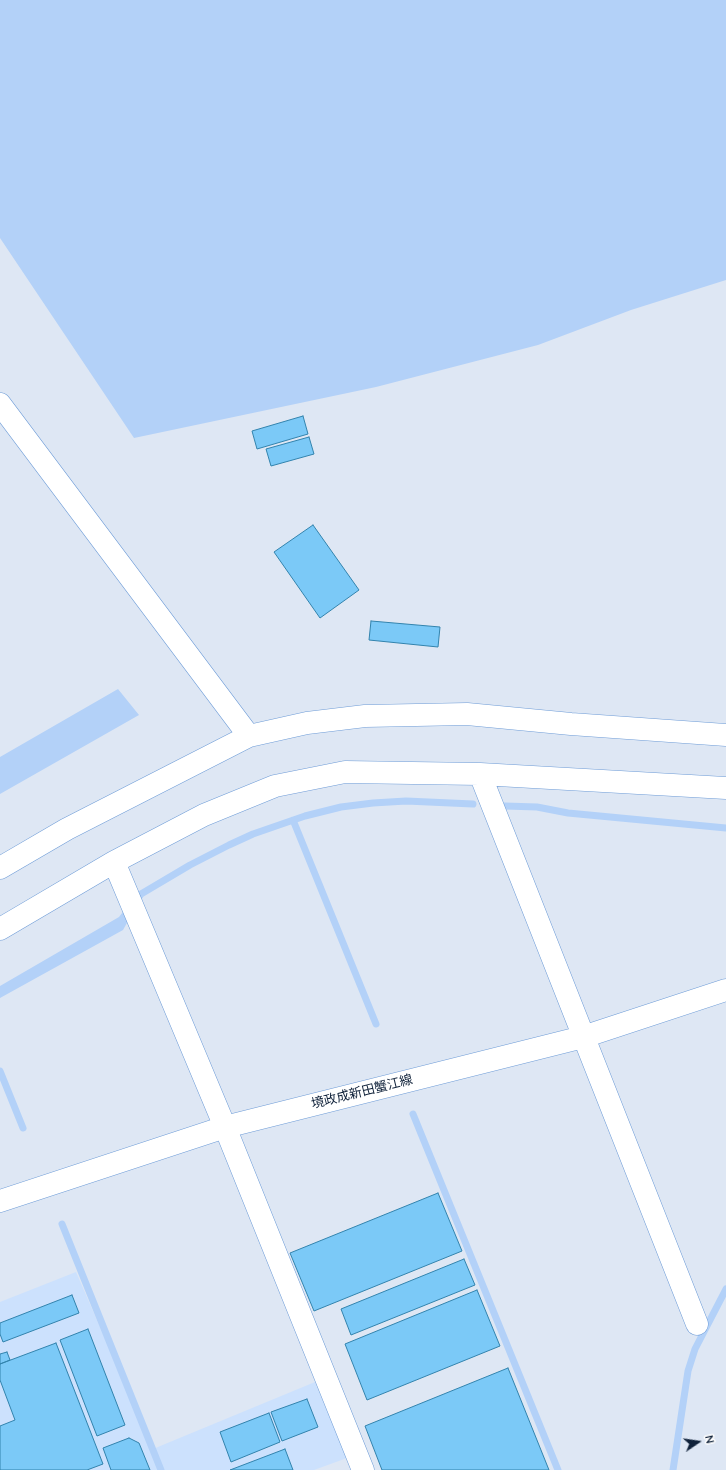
<!DOCTYPE html>
<meta charset="utf-8">
<style>
body{margin:0}
#map{position:relative;width:726px;height:1470px;overflow:hidden;background:#dee7f4;font-family:Quicksand,sans-serif}
canvas{display:block}
.north{position:absolute;left:678px;top:1422px;width:40px;height:40px;-webkit-text-stroke:3px #fff;paint-order:stroke;rotate:77deg;font-size:11px;font-weight:700;line-height:16px;text-align:center;color:#10223a}
.north::after{content:'';display:block;margin:auto;width:14px;height:18px;background:#10223a;clip-path:polygon(50% 0,100% 100%,50% 72%,0 100%)}
</style>
<div id="map">
<canvas width="726" height="1470"></canvas>
<div class="north">N</div>
</div>
<script>
const ctx = document.querySelector('canvas').getContext('2d');
ctx.lineJoin = 'round';
function fill(path, color) { ctx.fillStyle = color; ctx.fill(path, 'evenodd'); }
const poly = rows => new Path2D(rows.map(r => 'M' + r).join(''));
function trace(path, color, width, dash) { ctx.strokeStyle = color; ctx.lineWidth = width; ctx.lineCap = dash ? 'butt' : 'round'; ctx.setLineDash(dash || []); ctx.stroke(path); }
function write(font, color, halo, rows, align = 'center') {
  ctx.font = font + ' Quicksand,"Noto Sans JP",sans-serif'; ctx.lineWidth = 4; ctx.setLineDash([]); ctx.textBaseline = 'middle'; ctx.strokeStyle = halo; ctx.fillStyle = color; for (const [text, x, y, turn = 0] of rows) {
    ctx.save(); ctx.translate(x, y); ctx.rotate((+turn || 0) * Math.PI / 180); ctx.textAlign = isNaN(turn) ? turn : align; if (halo) ctx.strokeText(text, 0, 0); ctx.fillText(text, 0, 0); ctx.restore();
  }
}
fill(poly([
 [76,1272,153,1449,315,1382,347,1458,314,1470,0,1470,0,1302]
]), '#cce1fd');
fill(poly([
 [0,0,726,0,726,280,631,310,538,345,376,387,134,438,0,238],
 [118,689,139,715,0,794,0,757],
 [139,891,142,896,123,930,0,998,0,986,119,917]
]), '#b3d1f8');
trace(poly([
 [505,806,537,807,568,813,726,828],
 [293,820,376,1024],
 [136,901,141,894,190,865,229,845,253,834,305,816,341,807,373,803,406,801,473,804],
 [0,1071,23,1128],
 [413,1114,558,1470],
 [62,1224,161,1470],
 [673,1470,688,1371,695,1349,726,1289]
]), '#b3d1f8', 7);
const building = poly([
 [303,416,308,434,257,449,252,431,303,416],
 [309,437,314,454,271,466,266,449,309,437],
 [313,525,359,590,320,618,274,552,313,525],
 [371,621,440,627,438,647,369,640,371,621],
 [438,1193,462,1251,314,1311,290,1253,438,1193],
 [464,1259,475,1285,351,1335,341,1309,464,1259],
 [477,1290,500,1346,367,1400,345,1344,477,1290],
 [72,1295,79,1313,3,1342,0,1334,0,1323,72,1295],
 [88,1329,125,1425,97,1436,60,1340,88,1329],
 [56,1343,103,1464,87,1470,0,1470,0,1426,15,1420,0,1380,0,1364,56,1343],
 [7,1352,10,1360,0,1364,0,1354,7,1352],
 [508,1368,549,1470,382,1470,365,1426,508,1368],
 [307,1399,318,1427,282,1441,271,1412,307,1399],
 [269,1413,280,1442,231,1462,220,1432,269,1413],
 [129,1438,139,1443,150,1470,111,1470,103,1448,129,1438],
 [285,1449,293,1470,230,1470,285,1449]
]);
fill(building, '#7bc9f7');
trace(building, '#3283ad', 1);
const minor = poly([
 [0,404,249,736],
 [480,774,697,1324],
 [114,862,225,1127,363,1470],
 [0,868,67,829,249,736,307,723,365,716,467,714,571,724,726,735],
 [0,929,114,862,204,815,275,786,345,772,480,774,726,788]
]);
const secondary = poly([
 [0,1201,225,1127,583,1037,726,990]
]);
trace(minor, '#6e9cd7', 23);
trace(secondary, '#6e9cd7', 23);
trace(minor, '#fff', 22);
trace(secondary, '#fff', 22);
write('13px', '#10223a', '#fff', [
 ["境政成新田蟹江線",362,1092,-14]
]);
</script>
